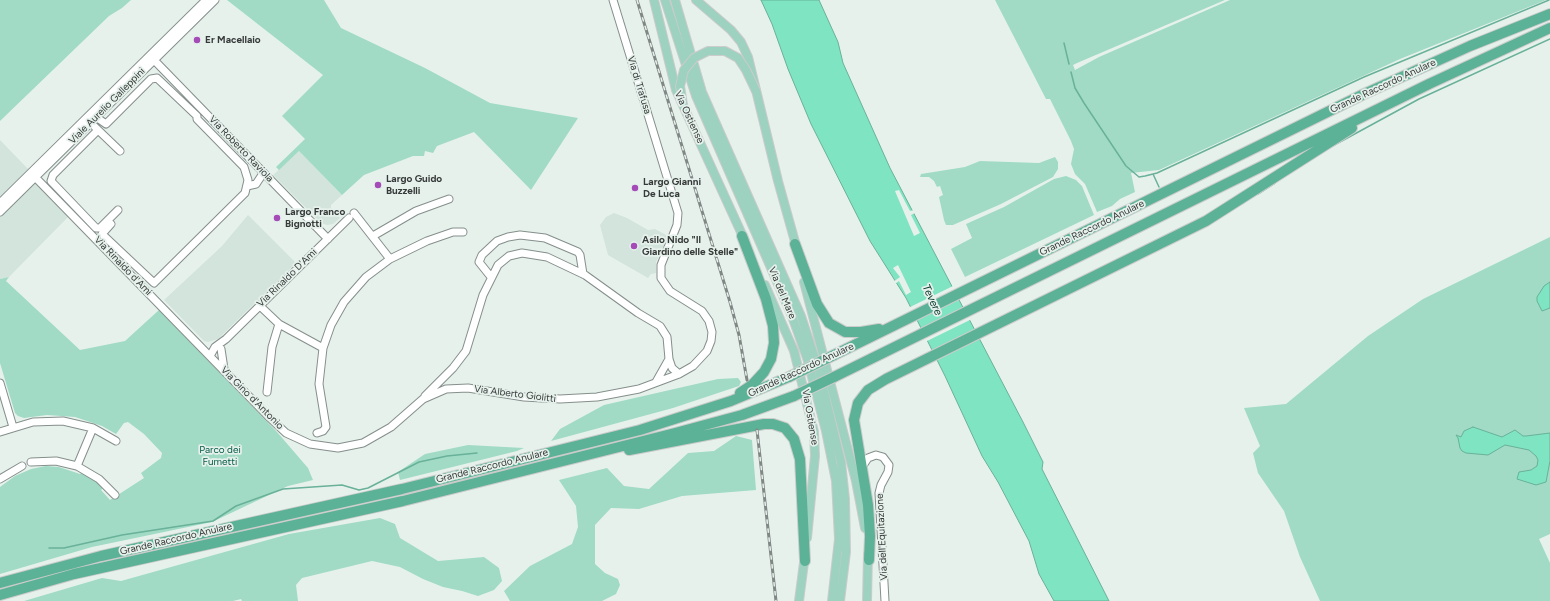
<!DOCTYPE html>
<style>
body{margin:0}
canvas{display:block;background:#e6f1ec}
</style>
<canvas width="1550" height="601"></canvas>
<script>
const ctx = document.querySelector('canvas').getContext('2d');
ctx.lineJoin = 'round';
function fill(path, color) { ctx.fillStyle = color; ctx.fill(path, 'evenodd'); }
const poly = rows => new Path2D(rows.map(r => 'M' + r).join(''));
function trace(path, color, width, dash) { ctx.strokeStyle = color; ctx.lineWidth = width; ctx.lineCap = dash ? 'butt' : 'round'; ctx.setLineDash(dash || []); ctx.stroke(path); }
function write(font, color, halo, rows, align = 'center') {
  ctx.font = font + ' Figtree,sans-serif'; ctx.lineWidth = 3.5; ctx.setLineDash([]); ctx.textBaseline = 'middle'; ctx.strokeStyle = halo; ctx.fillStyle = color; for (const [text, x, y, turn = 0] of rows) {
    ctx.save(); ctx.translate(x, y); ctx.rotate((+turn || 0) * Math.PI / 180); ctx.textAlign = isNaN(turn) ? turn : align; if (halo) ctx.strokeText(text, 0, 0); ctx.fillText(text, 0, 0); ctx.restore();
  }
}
fill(poly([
 [0,140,28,169,37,183,69,216,9,277,0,279],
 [299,151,342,195,331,205,331,208,340,218,333,224,327,225,321,223,273,175],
 [614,213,627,218,648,230,655,229,668,236,656,262,656,273,651,274,648,278,608,255,600,225,606,217],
 [248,215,296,263,218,339,208,342,204,341,164,300,222,246]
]), '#d2e4dc');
fill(poly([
 [0,0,131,0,122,8,109,16,0,121],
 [227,0,324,0,341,28,425,68,490,103,578,118,531,190,474,132,437,146,433,153,425,151,424,156,413,156,364,175,342,195,299,151,279,170,276,167,305,139,282,116,323,75],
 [995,0,1225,0,1077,63,1073,65,1075,70,1099,57,1230,0,1546,0,1400,59,1159,170,1131,173,1135,192,1120,199,1112,206,1097,212,1085,184,1075,174,1071,164,1074,149,1071,141,1050,99,1046,99],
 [1055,157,1058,162,1058,169,1053,177,1001,204,953,225,946,225,944,220,939,197,943,195,940,186,937,187,934,181,929,177,920,177,921,174,965,167,980,161,1039,163],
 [1066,176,1076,180,1082,186,1094,215,965,277,951,249,972,238,966,224,1004,207,1054,179],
 [1550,237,1550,534,1539,539,1550,563,1550,601,1320,601,1300,557,1284,511,1258,473,1253,453,1260,446,1244,408,1286,404,1368,336,1423,299],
 [9,277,6,281,80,350,125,341,159,310,277,432,308,468,313,480,288,486,212,522,92,547,0,574,0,487,15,476,31,469,46,466,59,467,80,474,83,471,104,487,101,490,110,500,144,478,141,473,161,458,162,453,144,434,128,422,124,423,116,434,102,426,75,417,47,415,24,418,18,416,15,413,0,363,0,279],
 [738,378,741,382,739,386,673,408,551,441,560,429,604,405,718,379],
 [736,436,752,440,756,490,682,496,639,509,611,508,595,525,595,564,605,573,618,579,620,585,616,594,602,601,510,601,504,591,530,566,572,544,578,527,576,506,559,480,607,468,624,486,649,489,688,453,714,451],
 [468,445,524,448,517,451,400,480,398,472,425,454],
 [380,518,395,524,400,538,438,561,484,557,499,568,502,581,494,590,478,596,462,591,443,587,423,579,400,567,372,561,302,578,296,585,298,601,242,601,241,599,233,601,24,601,102,578,121,581,289,534]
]), '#a1dbc6');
const water = poly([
 [761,0,819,0,838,42,843,63,890,168,1023,422,1043,462,1042,469,1109,601,1054,601,1039,574,1029,541,998,482,982,456,945,376,906,298,870,241,811,124,788,69,772,24,761,0],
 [1550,282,1550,308,1542,311,1537,301,1537,297,1544,286,1550,282],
 [1473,427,1502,437,1515,430,1523,436,1526,436,1550,433,1550,461,1546,482,1536,485,1517,479,1519,472,1531,470,1537,466,1538,460,1536,456,1529,450,1505,445,1488,455,1466,453,1462,451,1460,448,1458,438,1456,435,1461,437,1464,431,1473,427]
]);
fill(water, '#7fe4c2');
trace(water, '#69b199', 1);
fill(poly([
 [899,190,910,211,914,210,915,213,911,215,920,233,914,236,895,191],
 [898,265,911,292,906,295,899,281,895,284,893,282,900,277,893,268],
 [955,285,961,298,915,321,908,308],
 [966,307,972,319,925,342,919,330]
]), '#e6f1ec');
trace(poly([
 [1064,43,1069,64],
 [1071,72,1075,88,1084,103,1126,166,1139,177,1145,176,1157,173,1364,77,1549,0],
 [1327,149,1419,99,1550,39],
 [1153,174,1159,187],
 [1257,193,1258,194,1275,183],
 [49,548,64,548,122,535,213,521,236,506,283,489,342,485,359,490,368,488,419,462,447,456,477,453]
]), '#69b199', 1.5);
const minor = poly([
 [154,60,328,239],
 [96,117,106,124,151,79,157,78,197,116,197,119,244,167,248,180,245,193,154,283,102,234,111,224],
 [95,127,120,151],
 [98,130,53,175,51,181,96,228,100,228,118,210],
 [35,177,270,418,286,433,310,444,338,448,363,443,391,427,423,399,446,389,468,388,524,397,560,399,597,397,639,389,679,374,693,366,707,351,711,341,712,332,709,321,702,311,670,291,661,278,661,265,677,225,678,213,613,0],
 [247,186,256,184,262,175],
 [0,203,206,0],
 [0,212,215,0],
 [354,213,390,259],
 [373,236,416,211,449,199],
 [491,277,479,262,482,255,497,241,508,237,520,235,545,238,578,252,580,255,583,274],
 [260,306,279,324,323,348],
 [221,349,224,369],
 [210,356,215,347,226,339,349,218],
 [669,359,672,368,679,374],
 [0,383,13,427],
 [267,392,272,347,279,324],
 [425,396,453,368,466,351,483,295,498,265,509,256,522,253,547,257,585,275,638,313,660,326,667,337,669,359,656,382],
 [0,432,33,422,63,421,93,428,116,441],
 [317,433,323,431,326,427,319,384,323,348,331,325,344,302,366,277,390,259,427,241,453,232,463,232],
 [31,462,56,461,77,466,93,428],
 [77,466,99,479,115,495],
 [862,467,868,458,876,455,883,457,889,465,888,472,881,485,879,493,885,601],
 [0,479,22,466]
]);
const major = poly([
 [654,0,676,90,745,241],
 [665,0,696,96,792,316,807,358,826,431,836,481,839,539,832,601],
 [675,0,702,92,801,316,819,371,841,462,845,499,846,552,840,601],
 [696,0,731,30,741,42,748,57,778,181,797,249],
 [804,282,856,481,865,528],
 [765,285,794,351,814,432,815,456,807,538],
 [799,601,805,555],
 [867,601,868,554]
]);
const highway = poly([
 [795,244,817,304,829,323,845,332,861,332,879,329],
 [834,355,1364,94,1470,46,1550,14],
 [834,377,1429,84,1550,28],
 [740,393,752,385,764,372,771,359,774,343,773,326,766,299,742,236],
 [629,450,764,424,773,424,785,428,794,439,800,459,805,561],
 [869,560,870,536,868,505,854,420,858,403,868,390,886,379,1206,221,1352,128],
 [0,583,101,556,402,489,640,430,731,401,789,377],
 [0,595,74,574,403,501,675,433,742,415,794,396]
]);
trace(minor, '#858f8b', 9);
trace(major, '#cbcccb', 10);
trace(highway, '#cbcccb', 12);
trace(minor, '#fff', 7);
trace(major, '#9dd1c0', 8);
trace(highway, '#5cb296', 10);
const rail = poly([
 [637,0,730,302,739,335,747,380],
 [757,430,776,601]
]);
trace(rail, '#808784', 3);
trace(rail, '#e6f1ec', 1.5, [4.5]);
const majorBridge = poly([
 [683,105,680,86,684,70,694,58,708,51,725,51,738,58,746,70,756,91]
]);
const highwayBridge = poly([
 [789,377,834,355],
 [794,396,834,377]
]);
trace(majorBridge, '#cbcccb', 10, []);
trace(highwayBridge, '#cbcccb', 12, []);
trace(majorBridge, '#9dd1c0', 8);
trace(highwayBridge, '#5cb296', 10);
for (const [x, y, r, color] of [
 [197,40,4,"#a44bb8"],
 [378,185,4,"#a44bb8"],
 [635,188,4,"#a44bb8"],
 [277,218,4,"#a44bb8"],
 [634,246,4,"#a44bb8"]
]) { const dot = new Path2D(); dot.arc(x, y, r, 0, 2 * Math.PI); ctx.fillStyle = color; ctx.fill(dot); trace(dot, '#e6f1ec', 1.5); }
write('bold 10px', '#363a38', '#e6f1ec', [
 ["Er Macellaio",205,40],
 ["Largo Guido",386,179],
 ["Buzzelli",386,191],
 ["Largo Gianni",643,182],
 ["De Luca",643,194],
 ["Largo Franco",285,212],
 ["Bignotti",285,224],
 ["Asilo Nido \"Il",642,240],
 ["Giardino delle Stelle\"",642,252]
], 'left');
write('10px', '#363a38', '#e6f1ec', [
 ["Via di Trafusa",639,85,73],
 ["Grande Raccordo Anulare",1383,86,-25],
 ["Viale Aurelio Galleppini",107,106,-45],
 ["Via Ostiense",689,117,65],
 ["Via Roberto Raviola",241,149,46],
 ["Grande Raccordo Anulare",1092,228,-26],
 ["Via Rinaldo d'Ami",123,266,46],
 ["Via Rinaldo D'Ami",287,278,-44],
 ["Via del Mare",782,293,67],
 ["Grande Raccordo Anulare",801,370,-25],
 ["Via Alberto Giolitti",515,394,7],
 ["Via Gino d'Antonio",252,398,45],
 ["Via Ostiense",810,417,80],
 ["Grande Raccordo Anulare",492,466,-14],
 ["Via dell'Equitazione",882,537,-93],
 ["Grande Raccordo Anulare",176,539,-13]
]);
write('10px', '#045b46', '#e6f1ec', [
 ["Parco dei",220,450],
 ["Fumetti",220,462]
]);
write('italic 11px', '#033326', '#e6f1ec', [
 ["Tevere",932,300,65]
]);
</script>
